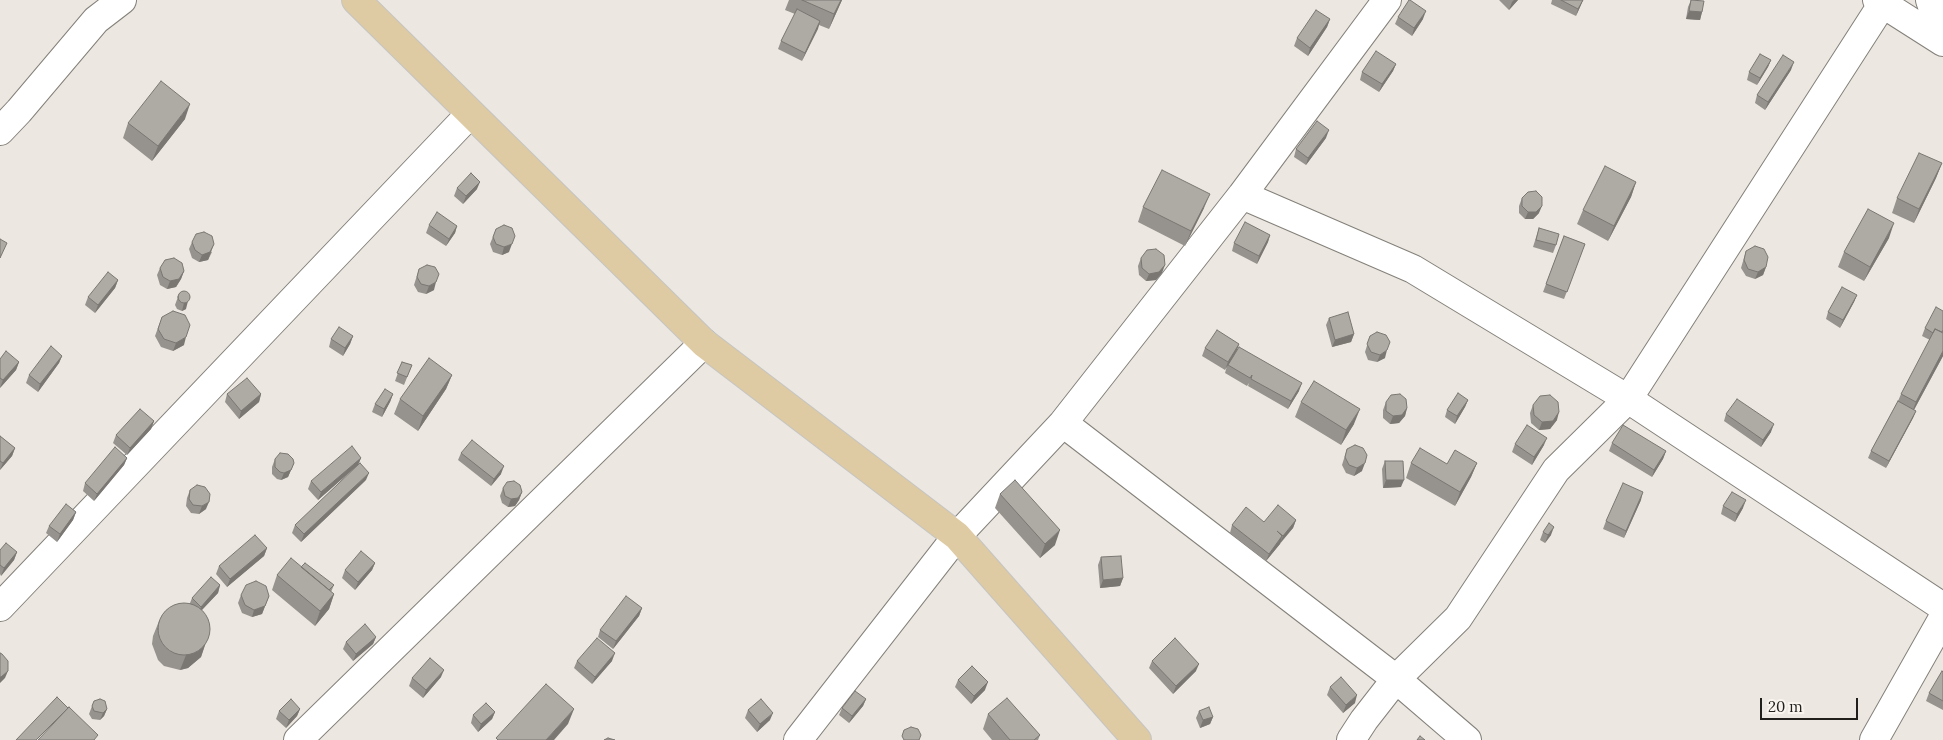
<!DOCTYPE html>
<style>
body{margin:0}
#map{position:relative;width:1943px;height:740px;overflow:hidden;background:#ece8e1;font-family:Lora,serif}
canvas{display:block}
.scale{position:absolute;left:1760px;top:698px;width:98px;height:22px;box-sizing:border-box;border:2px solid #201f1c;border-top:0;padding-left:6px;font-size:15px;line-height:18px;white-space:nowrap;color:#201f1c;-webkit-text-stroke:4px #f9f5ee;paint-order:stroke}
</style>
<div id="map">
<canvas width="1943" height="740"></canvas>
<div class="scale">20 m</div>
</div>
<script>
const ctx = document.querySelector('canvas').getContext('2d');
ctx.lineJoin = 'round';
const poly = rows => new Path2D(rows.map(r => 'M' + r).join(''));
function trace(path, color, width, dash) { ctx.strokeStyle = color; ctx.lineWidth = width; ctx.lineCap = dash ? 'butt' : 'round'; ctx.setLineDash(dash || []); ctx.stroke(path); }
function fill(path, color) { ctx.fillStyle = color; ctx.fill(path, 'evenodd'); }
const minor = poly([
 [1877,0,1943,42],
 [1930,0,1943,39],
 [0,131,19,111,96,20,122,0],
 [1242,195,1413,269,1628,399,1943,607],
 [1063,423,1396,679,1467,740],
 [0,607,470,114],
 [298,740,704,343],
 [798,740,957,536,1063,423,1242,195,1387,0],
 [1351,740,1364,720,1396,679,1458,618,1556,470,1628,399,1885,0],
 [1874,740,1943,618]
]);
const major = poly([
 [356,0,704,343,957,536,1137,740]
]);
trace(minor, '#84807a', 30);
trace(major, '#c5c5c4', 30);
trace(minor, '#fff', 28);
trace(major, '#decaa3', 28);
fill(poly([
 [789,0,842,0,829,29,819,25,802,61,778,49,781,41,795,14,785,10],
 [1499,0,1518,0,1509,10],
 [1552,0,1583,0,1576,16,1551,4],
 [1691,0,1702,12,1700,20,1686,19,1688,7],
 [1398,17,1423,19,1412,36,1395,24],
 [1330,19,1327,27,1308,56,1294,46,1297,38],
 [1771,60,1768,67,1757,85,1747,80,1749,72],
 [1396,64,1393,71,1379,92,1360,80,1362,72],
 [1791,70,1765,110,1755,103,1757,95],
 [185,119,152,161,123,138,128,123],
 [1326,138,1306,165,1294,157,1296,149],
 [1942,163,1936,178,1914,223,1892,213,1897,198],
 [1636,182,1631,197,1608,241,1577,224,1583,210],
 [457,188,477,189,463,204,454,196],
 [1522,198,1539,213,1533,219,1525,219,1519,213,1519,206],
 [1143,207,1204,208,1185,246,1138,222],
 [429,225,457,226,455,233,446,246,426,233],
 [1539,228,1556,245,1553,253,1533,247],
 [496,229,509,252,502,255,493,252,490,244],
 [1270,235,1268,242,1257,264,1232,251,1234,243],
 [1564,236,1585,244,1564,299,1543,292],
 [1889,238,1864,281,1838,267,1844,252],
 [192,242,212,252,208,260,199,262,192,258,189,249],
 [1746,251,1766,267,1763,275,1755,279,1746,276,1741,268],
 [1141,258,1162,273,1156,280,1146,281,1139,275,1138,266],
 [160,268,184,271,181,279,176,287,167,289,160,285,157,275],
 [419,269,434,290,426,294,418,292,414,285],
 [118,280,115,288,95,313,85,305,88,297],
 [183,291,186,309,182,311,177,309,175,305,179,294],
 [1857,295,1854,302,1840,328,1826,319,1828,312],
 [1943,311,1943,356,1914,410,1916,411,1913,418,1886,468,1868,458,1871,451,1898,401,1901,394,1930,340,1922,336,1925,328],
 [162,317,184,345,173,351,161,347,155,336],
 [1329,318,1354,334,1351,342,1332,347,1326,325],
 [353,336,350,344,343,356,329,347,331,339],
 [1370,336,1385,358,1377,362,1368,360,1365,352],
 [1239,344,1237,350,1299,391,1288,409,1248,386,1249,383,1247,386,1225,373,1227,366,1225,370,1202,356,1205,348],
 [62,356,59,363,38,392,26,383,29,375],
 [0,359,19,362,16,370,0,388],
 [402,362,412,365,404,385,395,381],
 [452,375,446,389,418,431,394,414,400,399],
 [227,394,261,394,259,402,239,419,225,402],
 [393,394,390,402,382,417,372,412,375,404],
 [1468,400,1465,407,1455,424,1445,417,1447,410],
 [1301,402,1354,424,1341,445,1295,417],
 [1386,402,1407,408,1405,416,1399,423,1390,424,1383,418,1383,410],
 [1533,405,1557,420,1550,429,1539,430,1531,423,1530,413],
 [1726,414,1771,432,1761,447,1724,421],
 [154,421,151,429,127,455,113,443,116,435],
 [0,436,15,448,12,456,0,470],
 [1612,443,1666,451,1663,459,1652,477,1609,451],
 [1515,444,1544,445,1532,465,1512,452],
 [1347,449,1362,471,1354,476,1346,473,1342,465],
 [461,453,501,474,491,486,458,460],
 [127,458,124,465,94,501,83,491,85,483],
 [361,458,358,465,318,500,308,489,311,481],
 [275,459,294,463,288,477,281,480,277,479,272,474,272,467],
 [1385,461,1401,487,1383,488,1382,469],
 [1411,463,1447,464,1477,463,1471,477,1455,506,1406,478],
 [366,480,301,542,292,533,295,525],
 [503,488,522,492,519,500,515,506,508,507,502,503,500,496],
 [190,490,206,509,199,514,191,513,186,506,187,498],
 [1000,494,1055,545,1040,558,995,508],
 [1641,500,1624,538,1603,529,1606,521],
 [1723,506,1743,508,1735,522,1721,514],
 [76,512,73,520,57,542,46,533,49,526],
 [1296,520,1293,528,1266,561,1230,533,1232,525,1264,522],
 [1543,532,1551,535,1545,543,1540,540],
 [267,548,264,556,227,587,216,574,219,566],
 [0,550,17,552,14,560,1,576,0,574],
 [1101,557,1123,578,1120,586,1100,588,1098,565],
 [375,563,372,570,355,590,342,578,345,570],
 [301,567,334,585,331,592,334,594,329,609,315,626,272,590,277,575],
 [220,585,218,593,202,610,206,642,201,657,188,668,180,670,164,666,158,660,152,644,153,636,159,621,190,603,192,598],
 [241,595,269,596,262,614,252,617,242,613,238,603],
 [642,608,639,616,613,649,598,637,600,630],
 [376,637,373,644,353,661,343,649,346,642],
 [577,661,612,661,592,684,574,668],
 [1152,661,1196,671,1173,694,1149,668],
 [1943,672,1943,710,1926,701,1929,693],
 [441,677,423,698,409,686,412,678],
 [958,680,985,690,971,704,955,687],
 [1330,687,1355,703,1343,713,1327,695],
 [866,699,863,706,849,723,839,715,842,708],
 [94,701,107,709,104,716,100,720,92,719,89,714],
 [300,709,297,716,286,728,276,719,279,711],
 [748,710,770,720,757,732,745,718],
 [1199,711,1213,717,1210,724,1200,728,1196,718],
 [495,712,492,719,478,732,471,723,473,715],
 [988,714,1040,735,1038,740,992,740,983,729]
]), '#96928d');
fill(poly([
 [841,0,842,0,829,29,834,14],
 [1514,0,1518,0,1509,10,1512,2],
 [1583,0,1581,5,1576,16,1578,9],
 [1426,11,1423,19,1412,36,1414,28],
 [1689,11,1702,12,1700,20,1686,19],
 [1330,19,1327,27,1308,56,1310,48],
 [820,21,818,29,802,61,805,53],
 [1771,60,1768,67,1757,85,1760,78],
 [1794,62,1791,70,1765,110,1768,102],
 [1396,64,1393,71,1379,92,1382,84],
 [190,104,185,119,152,161,158,146],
 [1329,130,1326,138,1306,165,1308,158],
 [1942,163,1936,178,1914,223,1919,209],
 [480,182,477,189,463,204,466,196],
 [1636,182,1631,197,1608,241,1614,226],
 [1210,194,1204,208,1185,246,1191,231],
 [1542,206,1539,213,1533,219,1525,219,1528,212],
 [1894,223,1889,238,1864,281,1870,267],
 [457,226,455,233,446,246,449,239],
 [1270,235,1268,242,1257,264,1259,256],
 [214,244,208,260,199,262,202,255],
 [512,244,509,252,502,255,504,247],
 [1165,265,1162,273,1156,280,1146,281,1149,274],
 [1766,267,1763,275,1755,279,1758,272],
 [184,271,181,279,176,287,167,289,170,281],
 [118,280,115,288,95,313,98,305],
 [436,282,434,290,426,294,429,286],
 [1857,295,1854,302,1840,328,1843,320],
 [188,301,186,309,182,311,184,303],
 [1354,334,1351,342,1332,347,1335,340],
 [353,336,350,344,343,356,345,348],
 [186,337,184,345,173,351,176,343],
 [1239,344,1236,352,1225,370,1228,362],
 [1387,350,1385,358,1377,362,1380,355],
 [1943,351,1943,356,1910,417,1916,402],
 [62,356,59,363,38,392,40,384],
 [19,362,16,370,0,388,3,380],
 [452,375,446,389,418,431,423,416],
 [1302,383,1299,391,1288,409,1291,401],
 [261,394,259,402,239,419,241,411],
 [393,394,390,402,382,417,384,409],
 [1468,400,1465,407,1455,424,1457,416],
 [1407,408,1405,416,1399,423,1390,424,1393,416],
 [1360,409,1354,424,1341,445,1346,430],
 [1916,411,1913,418,1886,468,1889,461],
 [1559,412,1557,420,1550,429,1539,430,1542,422],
 [154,421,151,429,127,455,130,448],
 [1774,424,1771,432,1761,447,1763,440],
 [1547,438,1544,445,1532,465,1534,457],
 [15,448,12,456,0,470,3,463],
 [1666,451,1663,459,1652,477,1654,470],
 [127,458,124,465,94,501,97,494],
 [361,458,358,465,318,500,321,492],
 [294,463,288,477,281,480,284,473],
 [1365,463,1362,471,1354,476,1357,468],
 [1477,463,1471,477,1455,506,1460,492],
 [504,466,501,474,491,486,494,479],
 [369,473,366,480,301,542,304,534],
 [1386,480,1404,480,1401,487,1383,488],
 [522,492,519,500,515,506,508,507,511,499],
 [1643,492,1641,500,1624,538,1626,531],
 [1746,500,1743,508,1735,522,1737,514],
 [209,502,206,509,199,514,202,506],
 [76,512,73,520,57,542,60,534],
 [1296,520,1293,528,1280,543,1283,536],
 [1554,527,1551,535,1545,543,1548,535],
 [1060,530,1055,545,1040,558,1045,544],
 [1282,536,1280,544,1266,561,1269,554],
 [267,548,264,556,227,587,230,579],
 [17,552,14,560,1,576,4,568],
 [375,563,372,570,355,590,358,582],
 [1123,578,1120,586,1100,588,1103,580],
 [220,585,218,593,198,614,201,607],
 [334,594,329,609,315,626,320,611],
 [269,596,262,614,252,617,254,610],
 [642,608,639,616,613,649,616,641],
 [376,637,373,644,353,661,356,654],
 [206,642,201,657,188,668,180,670,186,655],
 [615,653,612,661,592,684,595,677],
 [1199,664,1196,671,1173,694,1176,686],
 [444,670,441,677,423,698,426,690],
 [8,671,5,678,0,683,0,677],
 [988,682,985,690,971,704,974,696],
 [1357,695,1355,703,1343,713,1346,705],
 [866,699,863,706,849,723,852,716],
 [107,709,104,716,100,720,103,713],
 [300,709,297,716,286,728,289,720],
 [574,709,568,724,554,740,546,740],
 [495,712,492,719,478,732,481,724],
 [773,713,770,720,757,732,760,724],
 [1213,717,1210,724,1200,728,1203,720]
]), '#7a7773');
const building = poly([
 [802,0,841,0,834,14,802,0],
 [1409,0,1410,0,1426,11,1414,28,1398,17,1409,0],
 [1561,0,1583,0,1578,9,1561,0],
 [1691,0,1704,1,1702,12,1689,11,1691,0],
 [797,9,820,21,805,53,781,41,797,9],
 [1316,10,1330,19,1310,48,1297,38,1316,10],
 [1376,51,1396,64,1382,84,1362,72,1376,51],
 [1760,54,1771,60,1760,78,1749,72,1760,54],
 [1783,55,1794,62,1768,102,1757,95,1783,55],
 [161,81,190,104,158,146,128,123,161,81],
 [1317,121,1329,130,1308,158,1296,149,1317,121],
 [1919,153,1942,163,1919,209,1897,198,1919,153],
 [1605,166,1636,182,1614,226,1583,210,1605,166],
 [1162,170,1210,194,1191,231,1143,207,1162,170],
 [471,173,480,182,466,196,457,188,471,173],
 [1536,191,1542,197,1542,206,1536,212,1528,212,1522,206,1522,198,1528,192,1536,191],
 [1868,209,1894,223,1870,267,1844,252,1868,209],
 [437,212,457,226,449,239,429,225,437,212],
 [1245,222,1270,235,1259,256,1234,243,1245,222],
 [504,225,512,228,515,236,512,244,504,247,496,244,493,237,496,229,504,225],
 [1539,228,1559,234,1556,245,1536,240,1539,228],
 [204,232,212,236,214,244,210,252,202,255,195,250,192,242,196,234,204,232],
 [1564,236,1585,244,1567,292,1546,284,1564,236],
 [0,239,7,243,0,258,0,239],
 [1755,246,1764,249,1768,257,1766,267,1758,272,1748,269,1744,260,1746,251,1755,246],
 [1156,249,1164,255,1165,265,1159,272,1149,274,1142,268,1141,258,1147,250,1156,249],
 [174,258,182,263,184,271,179,279,170,281,163,277,160,268,165,260,174,258],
 [427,265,435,267,439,274,436,282,429,286,421,284,417,277,419,269,427,265],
 [108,272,118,280,98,305,88,297,108,272],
 [1842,287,1857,295,1843,320,1828,312,1842,287],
 '178 297a6 6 0 1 1 12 0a6 6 0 1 1-12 0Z',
 [1936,307,1943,311,1943,330,1942,332,1935,329,1933,333,1925,328,1936,307],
 [173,311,185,315,190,325,186,337,176,343,164,339,158,329,162,317,173,311],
 [1348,312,1354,334,1335,340,1329,318,1348,312],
 [339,327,353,336,345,348,331,339,339,327],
 [1935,329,1943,333,1943,351,1916,402,1901,394,1935,329],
 [1217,330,1239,344,1228,362,1205,348,1217,330],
 [1377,332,1386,335,1390,342,1387,350,1380,355,1371,352,1367,344,1370,336,1377,332],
 [51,346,62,356,40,384,29,375,51,346],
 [1239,347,1302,383,1291,401,1251,379,1252,375,1250,378,1228,365,1239,347],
 [6,351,19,362,3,380,0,378,0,359,6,351],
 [429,358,452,375,423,416,400,399,429,358],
 [402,362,412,365,407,377,397,373,402,362],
 [247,378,261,394,241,411,227,394,247,378],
 [1314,381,1360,409,1346,430,1301,402,1314,381],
 [385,389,393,394,384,409,375,404,385,389],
 [1458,393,1468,400,1457,416,1447,410,1458,393],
 [1400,394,1406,399,1407,408,1402,415,1393,416,1386,411,1386,402,1391,395,1400,394],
 [1550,395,1558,402,1559,412,1553,421,1542,422,1534,415,1533,405,1540,396,1550,395],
 [1737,399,1774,424,1763,440,1726,414,1737,399],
 [1898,401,1916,411,1889,461,1871,451,1898,401],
 [140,409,154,421,130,448,116,435,140,409],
 [1527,425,1547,438,1534,457,1515,444,1527,425],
 [1623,425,1666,451,1654,470,1612,443,1623,425],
 [0,436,15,448,3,463,0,461,0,436],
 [472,440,504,466,494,479,461,453,472,440],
 [1355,445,1363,448,1367,455,1365,463,1357,468,1349,465,1345,457,1347,449,1355,445],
 [352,446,361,458,321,492,311,481,352,446],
 [115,447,127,458,97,494,85,483,115,447],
 [1420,448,1447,464,1455,450,1477,463,1460,492,1411,463,1420,448],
 [280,453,288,454,293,459,294,463,291,470,284,473,280,472,275,467,275,459,280,453],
 [1385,461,1403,461,1404,480,1386,480,1385,461],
 [360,463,369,473,304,534,295,525,360,463],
 [1015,480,1060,530,1045,544,1000,494,1015,480],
 [514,481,520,485,522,492,518,498,511,499,505,496,503,488,507,482,514,481],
 [1623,483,1643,492,1626,531,1606,521,1623,483],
 [197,485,205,487,210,494,209,502,202,506,193,505,189,499,190,490,197,485],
 [1732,492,1746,500,1737,514,1723,506,1732,492],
 [66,504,76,512,60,534,49,526,66,504],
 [1278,505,1296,520,1283,536,1277,531,1282,536,1269,554,1232,525,1246,507,1264,522,1278,505],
 [1549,523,1554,527,1548,535,1543,532,1549,523],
 [255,535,267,548,230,579,219,566,255,535],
 [6,543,17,552,4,568,0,565,0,550,6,543],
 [361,551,375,563,358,582,345,570,361,551],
 [1121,556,1123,578,1103,580,1101,557,1121,556],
 [291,558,334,594,320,611,277,575,291,558],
 [305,563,334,585,329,590,301,567,305,563],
 [211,577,220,585,201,607,192,598,211,577],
 [256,581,266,586,269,596,265,606,254,610,245,605,241,595,246,585,256,581],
 [626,596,642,608,616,641,600,630,626,596],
 '158 629a26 26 0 1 1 52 0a26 26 0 1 1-52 0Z',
 [365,624,376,637,356,654,346,642,365,624],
 [597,638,615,653,595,677,577,661,597,638],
 [1175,638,1199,664,1176,686,1152,661,1175,638],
 [0,653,2,654,8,661,8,671,1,677,0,677,0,653],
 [430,658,444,670,426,690,412,678,430,658],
 [972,666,988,682,974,696,958,680,972,666],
 [1942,671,1943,672,1943,701,1929,693,1942,671],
 [1341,677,1357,695,1346,705,1330,687,1341,677],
 [546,684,574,709,546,740,498,740,496,738,546,684],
 [855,691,866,699,852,716,842,708,855,691],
 [57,697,68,708,36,740,16,740,57,697],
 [1007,698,1040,735,1034,740,1010,740,988,714,1007,698],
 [100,699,105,701,107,709,103,713,94,711,92,706,94,701,100,699],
 [291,699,300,709,289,720,279,711,291,699],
 [761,699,773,713,760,724,748,710,761,699],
 [486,703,495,712,481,724,473,715,486,703],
 [69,707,98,735,94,740,38,740,69,707],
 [1209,707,1213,717,1203,720,1199,711,1209,707],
 [911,727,918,729,921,735,919,740,904,740,902,736,904,730,911,727],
 [1420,736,1425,740,1417,740,1420,736],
 [608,738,615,740,604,740,608,738]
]);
fill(building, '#aeaaa4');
trace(building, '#7a7773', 1);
</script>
